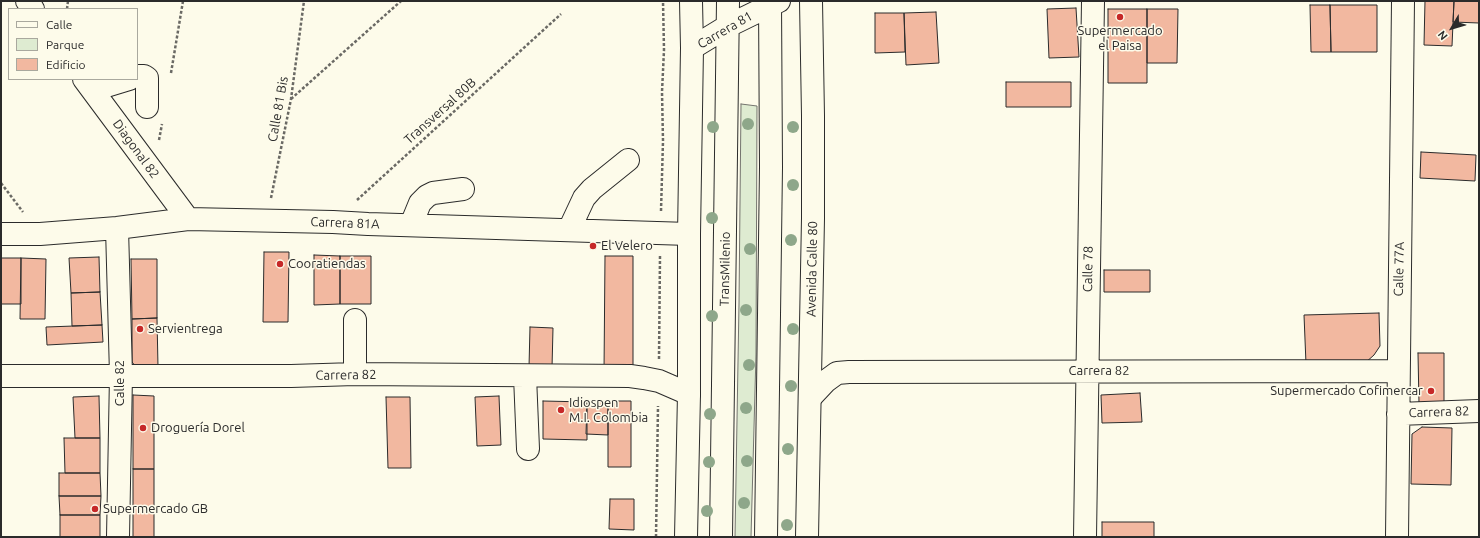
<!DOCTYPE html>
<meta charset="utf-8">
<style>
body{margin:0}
#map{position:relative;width:1480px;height:538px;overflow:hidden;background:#fdfbea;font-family:Ubuntu,sans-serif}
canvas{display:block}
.frame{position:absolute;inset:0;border:2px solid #2b2b2b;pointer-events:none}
.legend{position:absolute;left:8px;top:8px;width:130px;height:72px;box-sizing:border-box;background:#fdfbea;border:1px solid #a9a89e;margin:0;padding:5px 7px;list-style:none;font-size:12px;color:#2b2b2b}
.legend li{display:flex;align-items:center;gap:8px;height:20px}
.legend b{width:20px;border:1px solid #a9a89e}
.north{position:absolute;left:1432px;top:8px;width:40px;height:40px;-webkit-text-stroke:3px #fdfbea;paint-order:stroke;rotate:232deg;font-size:11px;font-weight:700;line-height:16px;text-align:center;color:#2b2b2b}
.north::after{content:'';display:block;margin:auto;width:14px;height:18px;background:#2b2b2b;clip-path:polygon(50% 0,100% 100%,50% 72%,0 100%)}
</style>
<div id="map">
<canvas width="1480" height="538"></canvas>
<div class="frame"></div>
<ul class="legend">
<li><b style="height:5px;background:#fdfbea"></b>Calle</li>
<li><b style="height:11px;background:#deebd1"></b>Parque</li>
<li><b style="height:11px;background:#f2b8a0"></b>Edificio</li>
</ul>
<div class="north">N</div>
</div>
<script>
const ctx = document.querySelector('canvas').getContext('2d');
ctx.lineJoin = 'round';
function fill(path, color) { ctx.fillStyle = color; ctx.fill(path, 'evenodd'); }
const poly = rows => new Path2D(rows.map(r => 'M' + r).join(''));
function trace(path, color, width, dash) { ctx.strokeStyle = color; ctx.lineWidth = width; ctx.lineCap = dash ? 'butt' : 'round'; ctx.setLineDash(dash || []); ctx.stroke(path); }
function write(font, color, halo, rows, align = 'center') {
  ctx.font = font + ' Ubuntu,sans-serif'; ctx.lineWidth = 3; ctx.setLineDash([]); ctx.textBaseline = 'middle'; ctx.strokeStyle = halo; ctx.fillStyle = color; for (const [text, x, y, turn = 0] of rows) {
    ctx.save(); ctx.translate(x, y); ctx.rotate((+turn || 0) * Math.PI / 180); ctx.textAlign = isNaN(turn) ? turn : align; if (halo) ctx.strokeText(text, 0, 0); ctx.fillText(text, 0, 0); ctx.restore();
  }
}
const green = poly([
 [741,104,757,106,756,354,751,537,735,537,739,303,741,104]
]);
fill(green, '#deebd1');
trace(green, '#74746e', 1);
const building = poly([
 [1425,1,1454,1,1452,46,1424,45,1425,1],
 [1454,1,1479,1,1479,23,1453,22,1454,1],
 [1310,5,1330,5,1331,52,1311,52,1310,5],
 [1330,5,1377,5,1377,52,1331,52,1330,5],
 [1076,8,1079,57,1049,58,1047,9,1076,8],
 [1108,9,1147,9,1147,83,1108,83,1108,9],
 [1147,9,1178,9,1177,63,1147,63,1147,9],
 [936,12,939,63,906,65,904,13,936,12],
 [875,13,904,13,905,52,875,53,875,13],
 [1006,82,1071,82,1071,107,1006,107,1006,82],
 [1421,152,1476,155,1475,181,1420,178,1421,152],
 [264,252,289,252,288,322,263,322,264,252],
 [314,255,340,256,340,304,314,305,314,255],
 [340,256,371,256,371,304,340,304,340,256],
 [605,256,633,256,633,371,604,371,605,256],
 [99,257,100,292,71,293,69,258,99,257],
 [1,258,21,258,21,304,1,304,1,258],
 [21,258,46,259,45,319,20,319,21,258],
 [131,259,157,259,157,318,132,319,131,259],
 [1104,270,1150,270,1150,292,1104,292,1104,270],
 [100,292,102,325,72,326,71,293,100,292],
 [1379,313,1380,346,1374,355,1365,363,1306,364,1304,315,1379,313],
 [157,318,158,367,137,368,132,362,132,319,157,318],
 [102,325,103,342,47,345,46,327,102,325],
 [530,327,553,328,552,368,529,367,530,327],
 [1418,353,1444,353,1444,404,1419,404,1418,353],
 [1140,393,1142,422,1102,423,1101,395,1140,393],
 [133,395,154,396,154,469,133,469,133,395],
 [99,396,100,438,75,438,73,397,99,396],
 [499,396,501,445,477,446,475,397,499,396],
 [386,397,410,397,411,468,388,468,386,397],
 [543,401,587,402,587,440,543,439,543,401],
 [608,401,608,435,586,434,587,402,608,401],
 [608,401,631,401,631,467,608,467,608,401],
 [1422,427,1452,428,1451,485,1411,484,1412,434,1422,427],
 [64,438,100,438,100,473,65,473,64,438],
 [133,469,154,469,154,537,133,537,133,469],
 [59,473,100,473,101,496,59,496,59,473],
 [59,496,101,496,100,515,60,515,59,496],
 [610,499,634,499,634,530,609,529,610,499],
 [60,515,100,515,100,537,60,537,60,515],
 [1102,522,1154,522,1154,537,1102,537,1102,522]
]);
fill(building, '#f2b8a0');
trace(building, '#2b2b2b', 1);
const minor = poly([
 [27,1,33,9],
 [692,48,728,26,779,1],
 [137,76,144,76,147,78,147,107],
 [84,79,188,219],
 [93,90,129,79],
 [411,225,420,203,427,196,433,193,463,189],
 [117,228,121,375,118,537],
 [569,230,584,198,592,189,628,160],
 [1,234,40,234,117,228,188,219,333,222,368,224,689,234],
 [355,320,355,374],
 [1,376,291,376,355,374,630,376,644,378,659,381,689,394],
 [525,376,528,449],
 [810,398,826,381,837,373,849,372,1398,371],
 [1398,414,1479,411],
 [721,537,728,1],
 [766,537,771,167,770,1],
 [1085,537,1093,1],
 [1397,537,1403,1]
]);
const highway = poly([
 [686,537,689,394,689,234,692,48,691,1],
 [807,537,813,218,813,116,811,1]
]);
trace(minor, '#2b2b2b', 24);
trace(highway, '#2b2b2b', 24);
trace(poly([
 [67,9,68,1],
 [171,73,183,1],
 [291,99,401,1],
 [159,140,162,124],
 [1,183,23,212],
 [271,198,291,99,304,1],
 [357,200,561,14],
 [661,211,663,141,662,92,664,50,663,1],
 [659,359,660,256],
 [656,537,658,406]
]), '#6a6964', 2.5, [3, 2]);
trace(minor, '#fdfbea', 22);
trace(highway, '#fdfbea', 22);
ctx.fillStyle = '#8ea78a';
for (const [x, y] of [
 [748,124],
 [713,127],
 [793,127],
 [793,185],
 [712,218],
 [791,240],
 [750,249],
 [746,310],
 [712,316],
 [793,329],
 [749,365],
 [791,386],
 [746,408],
 [710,414],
 [788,449],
 [747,461],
 [709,462],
 [744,503],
 [707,511],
 [787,525]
]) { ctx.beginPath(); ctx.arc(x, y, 6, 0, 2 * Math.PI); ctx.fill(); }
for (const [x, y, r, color] of [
 [1120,17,4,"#c62828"],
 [593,246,4,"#c62828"],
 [280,264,4,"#c62828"],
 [140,329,4,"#c62828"],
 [1431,391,4,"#c62828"],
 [561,410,4,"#c62828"],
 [143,428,4,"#c62828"],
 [95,509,4,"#c62828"]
]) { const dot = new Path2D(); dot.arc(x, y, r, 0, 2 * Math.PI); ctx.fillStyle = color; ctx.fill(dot); trace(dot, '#fdfbea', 1.5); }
write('13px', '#2b2b2b', '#fdfbea', [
 ["Carrera 81",725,30,-30],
 ["Calle 81 Bis",278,109,-80],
 ["Transversal 80B",440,111,-42],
 ["Diagonal 82",136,149,54],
 ["Carrera 81A",345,223,2],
 ["TransMilenio",725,269,-89],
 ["Avenida Calle 80",812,269,-89],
 ["Calle 78",1088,269,-89],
 ["Calle 77A",1399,269,-89],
 ["Carrera 82",1099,371],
 ["Carrera 82",346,375,-1],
 ["Calle 82",120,383,-90],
 ["Carrera 82",1439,412,-2]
]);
write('13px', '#2b2b2b', '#fdfbea', [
 ["Supermercado",1120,31,"center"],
 ["el Paisa",1120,46,"center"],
 ["El Velero",601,246],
 ["Cooratiendas",288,264],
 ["Servientrega",148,329],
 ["Supermercado Cofimercar",1423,391,"right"],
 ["Idiospen",569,403],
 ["M.I. Colombia",569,418],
 ["Droguería Dorel",151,428],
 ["Supermercado GB",103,509]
], 'left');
</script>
